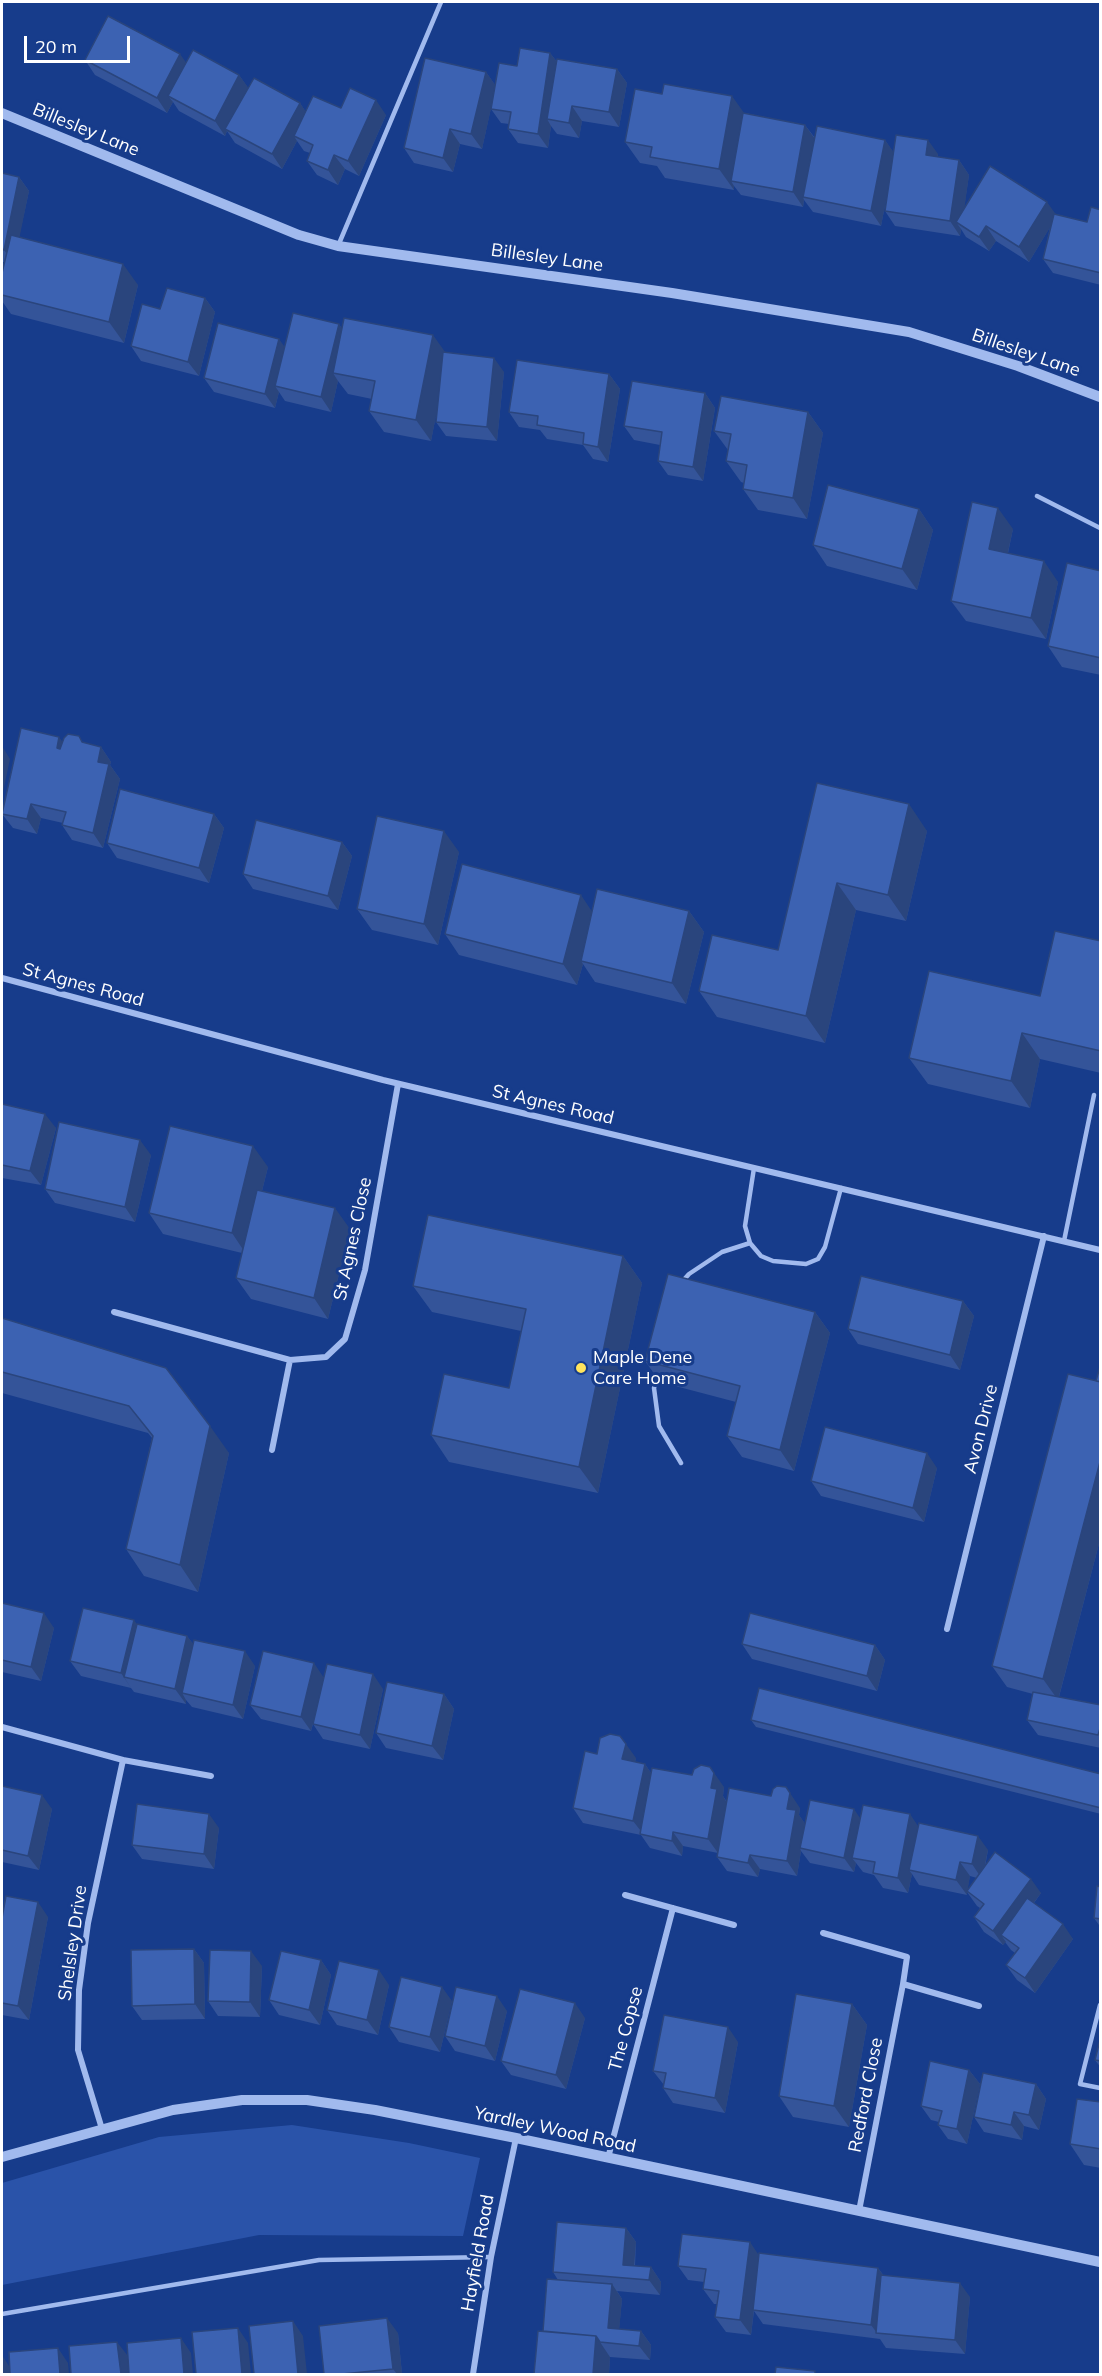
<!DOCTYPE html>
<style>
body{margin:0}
#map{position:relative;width:1102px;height:2376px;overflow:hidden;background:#173c8b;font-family:Mulish,sans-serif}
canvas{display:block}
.frame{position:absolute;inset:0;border:3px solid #fff;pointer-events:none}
.scale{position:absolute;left:24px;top:36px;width:106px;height:27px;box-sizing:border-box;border:3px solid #fff;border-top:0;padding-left:8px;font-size:18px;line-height:21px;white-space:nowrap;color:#fff;-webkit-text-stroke:4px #173c8b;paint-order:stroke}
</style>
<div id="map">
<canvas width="1102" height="2376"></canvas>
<div class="frame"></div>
<div class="scale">20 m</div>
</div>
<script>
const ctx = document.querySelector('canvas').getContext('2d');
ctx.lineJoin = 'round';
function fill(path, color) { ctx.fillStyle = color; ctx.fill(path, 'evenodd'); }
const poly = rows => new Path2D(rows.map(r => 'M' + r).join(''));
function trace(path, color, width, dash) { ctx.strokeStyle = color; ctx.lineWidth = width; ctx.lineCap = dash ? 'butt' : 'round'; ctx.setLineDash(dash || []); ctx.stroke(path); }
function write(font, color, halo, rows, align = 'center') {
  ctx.font = font + ' Mulish,sans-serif'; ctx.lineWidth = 6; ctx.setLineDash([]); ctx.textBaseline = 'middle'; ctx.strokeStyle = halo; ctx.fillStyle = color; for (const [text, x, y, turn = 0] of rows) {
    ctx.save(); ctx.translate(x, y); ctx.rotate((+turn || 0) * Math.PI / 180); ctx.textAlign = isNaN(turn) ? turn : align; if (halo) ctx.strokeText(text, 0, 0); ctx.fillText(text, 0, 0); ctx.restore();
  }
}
fill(poly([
 [292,2125,409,2143,480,2158,463,2236,259,2235,2,2285,2,2183,159,2137]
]), '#2a53a9');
trace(poly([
 [338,246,441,2],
 [1037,496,1100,528],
 [754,1168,745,1226,750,1243,761,1256,773,1261,806,1264,818,1259,825,1247,841,1188],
 [1064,1241,1094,1095],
 [681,1283,689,1274,722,1252,750,1243],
 [658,1372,654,1388,659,1426,681,1463],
 [1100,2005,1080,2084,1100,2088],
 [2,2314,319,2260,491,2257]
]), '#a1baee', 4.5);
trace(poly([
 [2,978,383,1080,1100,1250],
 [114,1312,290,1360,326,1357,345,1339,365,1270,398,1084],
 [272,1450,290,1360],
 [947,1629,1044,1236],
 [2,1727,123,1760,88,1923,79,1990,78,2050,102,2129],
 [123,1760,211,1776],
 [625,1895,734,1925],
 [823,1933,907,1957,903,1984,979,2006],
 [608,2158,673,1908],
 [859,2211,903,1984],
 [473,2374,491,2257,516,2138]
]), '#a1baee', 6);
trace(poly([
 [2,113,299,235,338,246,672,293,909,332,1018,366,1100,397],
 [2,2157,173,2110,242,2100,307,2100,375,2110,516,2138,1100,2262]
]), '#a1baee', 10);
fill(poly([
 [550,53,557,62,617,69,627,83,619,127,582,121,579,138,557,134,551,126,548,148,518,143,508,129,509,124,501,123,491,109,492,103,482,149,460,144,453,172,414,163,404,148,486,72,495,85,517,66],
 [85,60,186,63,239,75,248,88,300,103,305,111,341,108,386,115,359,176,345,169,338,185,317,175,307,161,310,153,304,151,297,141,282,169,235,143,227,131,225,136,179,111,173,102,167,113,95,75],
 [745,113,805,125,815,138,885,140,893,152,938,154,938,157,959,160,969,175,964,208,1056,214,1087,222,1101,210,1101,285,1053,273,1043,259,1050,227,1029,262,996,241,989,251,966,237,961,229,960,236,895,226,885,211,888,190,881,226,813,212,804,200,803,207,741,195,734,186,734,190,665,178,657,166,640,163,625,142],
 [2,173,19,177,29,191,19,237,138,285,124,343,11,314,2,301,2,273,4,262,2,262],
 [205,298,215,312,199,376,141,361,131,346,160,309],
 [339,324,342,329,445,352,504,372,497,441,446,436,436,422,437,410,431,441,384,432,369,411,372,399,348,394,338,381,331,412,285,401,279,392,275,408,214,392,204,378,285,347],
 [609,374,620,389,608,462,593,459,583,445,547,439,540,430,519,427,509,412],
 [705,393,715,408,703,481,668,475,658,461,660,445,634,440,624,426],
 [808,412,823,433,807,519,758,510,743,489,744,483,741,482,726,461,728,450,714,431],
 [919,509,933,530,917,590,827,566,813,545],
 [1013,529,1008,553,1058,582,1046,639,966,621,951,601],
 [1101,571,1101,675,1062,667,1048,646],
 [63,741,84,743,101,747,111,762,110,765,120,779,103,848,72,840,62,825,63,823,41,818,37,834,13,828,2,814],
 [817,783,927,831,906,921,856,910,825,1043,717,1017,699,991,778,950],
 [214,814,224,828,209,883,117,858,107,843],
 [342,842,352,856,338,910,253,889,243,874],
 [459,852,438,945,372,930,357,909],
 [689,911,704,932,686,1004,595,982,583,964,577,985,459,955,445,934,592,912],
 [1101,941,1101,1073,1040,1059,1030,1108,928,1084,909,1058,1040,996],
 [2,1104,56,1128,41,1185,2,1178],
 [151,1155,135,1222,55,1203,45,1189],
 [268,1167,262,1191,350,1229,328,1319,251,1299,236,1278,242,1253,163,1234,149,1213],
 [623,1256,642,1283,598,1493,449,1462,431,1435,509,1388,521,1331,432,1312,413,1286],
 [963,1301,974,1316,960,1370,858,1344,848,1329],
 [815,1312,830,1333,794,1471,742,1457,727,1436,736,1402,660,1382,645,1361],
 [2,1318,229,1453,198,1592,144,1576,126,1549,152,1438,148,1433,2,1393],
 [1101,1363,1101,1536,1059,1697,1101,1705,1101,1748,1038,1735,1027,1720,1033,1694,1007,1687,992,1666,1096,1381],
 [937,1468,924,1522,821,1496,811,1481],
 [2,1603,54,1628,41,1681,2,1672],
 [137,1624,187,1636,193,1644,255,1666,243,1719,192,1707,186,1700,186,1704,134,1692,131,1688,81,1676,70,1661],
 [742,1644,875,1645,885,1660,877,1691,752,1659],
 [324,1677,383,1689,370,1749,323,1739,313,1724,311,1731,261,1719,250,1705],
 [444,1694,454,1709,443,1760,386,1748,376,1733],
 [751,1720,1101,1774,1101,1814,756,1727],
 [597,1754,636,1758,635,1762,645,1764,651,1773,724,1787,723,1796,727,1802,800,1808,799,1815,805,1824,860,1818,918,1827,988,1850,985,1867,1041,1893,1034,1903,1073,1939,1035,1993,1017,1980,1006,1965,1015,1953,1011,1950,1005,1942,1003,1945,984,1932,974,1917,980,1908,977,1906,967,1892,967,1895,919,1885,912,1874,908,1893,883,1888,874,1875,863,1872,856,1863,854,1872,810,1863,801,1851,797,1876,760,1869,758,1877,727,1871,717,1857,718,1853,683,1846,682,1856,650,1848,641,1835,583,1823,573,1808],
 [970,1876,977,1878,967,1890],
 [2,1786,52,1809,39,1870,2,1862],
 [219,1828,214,1869,142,1859,132,1845],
 [1101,1887,1101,1926,1099,1925,1094,1918],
 [48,1917,29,2020,2,2015,2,1918],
 [194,1949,204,1963,205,2019,142,2020,132,2006],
 [321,1960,331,1975,320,2025,279,2015,269,2000],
 [262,1966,260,2017,218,2016,208,2001],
 [389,1985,378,2035,337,2025,327,2010],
 [452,2001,440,2052,399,2042,389,2027],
 [852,2004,867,2025,849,2127,793,2117,779,2096],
 [507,2011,495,2061,455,2051,445,2036],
 [585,2018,566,2089,511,2075,501,2061],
 [1101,2036,1101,2068,1095,2060],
 [738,2042,725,2113,673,2103,663,2088,664,2085,653,2071],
 [969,2070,980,2084,967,2144,948,2139,938,2125,939,2122,931,2120,921,2106],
 [1036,2084,1046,2099,1039,2130,1024,2126,1022,2140,984,2132,974,2117],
 [1101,2102,1101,2168,1084,2165,1070,2144],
 [626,2228,636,2242,635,2266,651,2267,661,2282,660,2295,617,2291,622,2299,619,2329,641,2331,651,2345,650,2360,610,2357,609,2374,534,2374,543,2331,558,2280,553,2272],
 [759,2255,878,2268,884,2276,970,2297,965,2354,886,2348,880,2339,763,2324,754,2311,751,2335,726,2332,715,2317,717,2304,714,2304,703,2289,704,2282,688,2280,678,2266],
 [398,2333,402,2374,324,2374]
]), '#345499');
fill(poly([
 [550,53,561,67,547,119,551,126,548,148,538,134],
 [180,54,190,68,168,96,173,102,167,113,157,98],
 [617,69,627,83,619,127,609,112],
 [486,72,496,86,482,149,471,134],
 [239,75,250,90,225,129,227,131,225,136,215,121],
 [732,96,747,117,731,181,734,186,734,190,719,169],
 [376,100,386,115,359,176,348,161],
 [300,103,310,118,294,136,297,141,282,169,272,154],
 [572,106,582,121,579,138,569,123],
 [805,125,815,139,803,197,804,200,803,207,793,192],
 [450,129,460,144,453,172,443,158],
 [885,140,895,154,881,226,871,211],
 [928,140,938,154,936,170,926,155],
 [334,155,345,169,338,185,328,170],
 [959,160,969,175,962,226,956,222,961,229,960,236,950,221],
 [19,177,29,191,14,264,4,250],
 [1047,202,1057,216,1029,262,1019,247],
 [986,226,996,241,989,251,979,237],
 [123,264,138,285,124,343,109,322],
 [205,298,215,312,199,376,188,362],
 [339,324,349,339,333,373,338,381,331,412,321,397],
 [433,335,448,356,431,441,416,420],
 [279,339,289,353,275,386,279,392,275,408,265,394],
 [494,358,504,372,497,441,487,427],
 [609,374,620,389,608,462,598,447],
 [705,393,715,408,703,481,693,467],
 [808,412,823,433,807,519,793,498],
 [998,508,1013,529,1004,570,989,549],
 [919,509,933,530,917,590,902,569],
 [1044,561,1058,582,1046,639,1031,618],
 [59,737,69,751,57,748],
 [2,746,10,759,2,797],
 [101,747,111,762,110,765,120,779,103,848,93,833,98,762],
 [31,804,41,818,37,834,27,819],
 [909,804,927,831,906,921,888,895],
 [214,814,224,828,209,883,199,868],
 [444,831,459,852,438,945,424,924],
 [342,842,352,856,338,910,328,896],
 [837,883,856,910,825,1043,806,1016],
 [581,895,595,916,581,961,583,964,577,985,563,964],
 [689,911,704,932,686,1004,672,983],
 [1022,1033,1040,1059,1030,1108,1011,1081],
 [45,1114,56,1128,41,1185,30,1171],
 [140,1140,151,1155,135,1222,125,1207],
 [253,1146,268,1167,246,1254,232,1233],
 [335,1208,350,1229,328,1319,314,1298],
 [623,1256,642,1283,598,1493,579,1467],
 [963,1301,974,1316,960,1370,950,1355],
 [815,1312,830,1333,794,1471,780,1450],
 [210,1426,229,1453,198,1592,180,1565],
 [927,1453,937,1468,924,1522,913,1508],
 [1101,1458,1101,1536,1058,1700,1043,1679],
 [44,1613,54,1628,41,1681,31,1667],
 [134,1620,144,1634,124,1677,131,1688,121,1673],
 [187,1636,198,1650,182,1693,186,1700,186,1704,175,1689],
 [875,1645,885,1660,877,1691,867,1676],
 [245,1651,255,1666,243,1719,233,1705],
 [314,1663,324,1678,311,1731,301,1717],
 [373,1674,383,1689,370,1749,360,1735],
 [444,1694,454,1709,443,1760,432,1746],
 [626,1744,636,1758,633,1774,622,1759],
 [645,1764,655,1779,644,1835,633,1821],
 [710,1767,724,1787,723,1796,727,1803,718,1853,708,1839,711,1788],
 [786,1787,800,1808,799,1815,806,1825,800,1848,801,1851,797,1876,787,1861,787,1809],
 [42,1795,52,1809,39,1870,28,1856],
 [854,1809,864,1824,852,1858,856,1863,854,1872,844,1858],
 [209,1814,219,1828,214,1869,204,1854],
 [910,1814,920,1829,909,1870,912,1874,908,1893,898,1878],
 [673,1832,683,1846,682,1856,672,1841],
 [978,1836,988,1850,982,1879,972,1864],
 [750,1855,760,1869,758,1877,748,1863],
 [960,1862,970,1876,967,1895,956,1880],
 [1031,1879,1041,1893,1007,1939,1001,1935,1006,1942,1003,1945,993,1931],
 [38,1902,48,1917,29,2020,18,2006],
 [1063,1924,1073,1939,1035,1993,1025,1978],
 [194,1949,204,1963,205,2019,195,2004],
 [251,1951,262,1966,260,2017,250,2002],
 [321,1960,331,1975,320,2025,309,2010],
 [379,1970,389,1985,378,2035,367,2020],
 [442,1987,452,2001,440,2052,430,2037],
 [497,1996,507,2011,495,2061,485,2046],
 [575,2003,585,2018,566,2089,556,2075],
 [852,2004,867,2025,849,2127,834,2106],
 [728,2027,738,2042,725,2113,715,2098],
 [969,2070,980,2084,967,2144,957,2129],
 [1036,2084,1046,2099,1039,2130,1029,2115],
 [1014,2112,1024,2126,1022,2140,1011,2125],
 [626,2228,636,2242,633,2279,623,2265],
 [750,2242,760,2257,751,2335,740,2320],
 [651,2267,661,2282,660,2295,649,2280],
 [878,2268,888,2282,877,2333,871,2325],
 [960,2283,970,2297,965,2354,955,2340],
 [612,2284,622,2299,618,2343,608,2328],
 [387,2318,398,2333,402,2374,397,2374,393,2369],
 [293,2321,303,2336,307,2374,298,2374],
 [238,2328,248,2343,251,2374,242,2374],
 [641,2331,651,2345,650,2360,639,2346],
 [596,2336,610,2357,609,2374,593,2374],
 [181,2338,191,2353,193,2374,184,2374],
 [117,2342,128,2356,129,2374,121,2374],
 [58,2348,68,2363,69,2374,60,2374],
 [2,2355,9,2366,10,2374,2,2374]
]), '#2a457d');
const building = poly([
 [108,16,180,54,157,98,85,60,108,16],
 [520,48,550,53,538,134,508,129,511,112,491,109,499,63,517,66,520,48],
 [193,50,239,75,215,121,168,96,193,50],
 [425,58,486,72,471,134,450,129,443,158,404,148,425,58],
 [557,59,617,69,609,112,572,106,569,123,547,119,557,59],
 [254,78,300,103,272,154,225,129,254,78],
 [664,84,732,96,719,169,650,157,652,147,625,142,635,89,662,94,664,84],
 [350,88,376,100,348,161,334,155,328,170,307,161,313,145,294,136,313,96,341,108,350,88],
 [743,113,805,125,793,192,731,181,743,113],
 [817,126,885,140,871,211,803,197,817,126],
 [896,135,928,140,926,155,959,160,950,221,885,211,896,135],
 [990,166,1047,202,1019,247,986,226,979,237,956,222,990,166],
 [2,173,19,177,4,250,2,249,2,173],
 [1091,207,1101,210,1101,273,1043,259,1054,214,1087,222,1091,207],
 [11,235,123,264,109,322,2,295,2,273,11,235],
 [167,288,205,298,188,362,131,346,142,304,160,309,167,288],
 [293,313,339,324,321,397,275,386,293,313],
 [344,318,433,335,416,420,369,411,375,381,333,373,344,318],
 [218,323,279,339,265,394,204,378,218,323],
 [443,352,494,358,487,427,436,422,443,352],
 [517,360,609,374,598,447,583,444,584,433,537,425,538,416,509,412,517,360],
 [632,381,705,393,693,467,658,461,662,432,624,426,632,381],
 [721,396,808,412,793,498,743,489,747,465,726,461,731,434,714,431,721,396],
 [828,485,919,509,902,569,813,545,828,485],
 [972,502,998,508,989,549,1044,561,1031,618,951,601,972,502],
 [1067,563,1101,571,1101,658,1048,646,1067,563],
 [21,728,59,737,57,748,60,749,64,738,68,734,79,736,82,742,101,747,98,762,109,764,93,833,62,825,66,812,31,804,27,819,2,814,21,728],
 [817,783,909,804,888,895,837,883,806,1016,699,991,712,935,778,950,817,783],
 [120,789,214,814,199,868,107,843,120,789],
 [377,816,444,831,424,924,357,909,377,816],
 [256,820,342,842,328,896,243,874,256,820],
 [462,864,581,895,563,964,445,934,462,864],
 [597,889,689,911,672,983,581,961,597,889],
 [1055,931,1101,941,1101,1051,1022,1033,1011,1081,909,1058,929,971,1040,996,1055,931],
 [2,1104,45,1114,30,1171,2,1165,2,1104],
 [59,1122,140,1140,125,1207,45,1189,59,1122],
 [170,1126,253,1146,232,1233,149,1213,170,1126],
 [257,1190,335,1208,314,1298,236,1278,257,1190],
 [428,1215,623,1256,579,1467,431,1435,444,1374,509,1388,526,1309,413,1286,428,1215],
 [668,1274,815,1312,780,1450,727,1436,740,1386,645,1361,668,1274],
 [861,1276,963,1301,950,1355,848,1329,861,1276],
 [2,1318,166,1368,210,1426,180,1565,126,1549,153,1436,129,1406,2,1372,2,1318],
 [1101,1363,1101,1382,1096,1381,1101,1363],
 [1068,1374,1101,1382,1101,1458,1043,1679,992,1666,1068,1374],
 [825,1427,927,1453,913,1508,811,1481,825,1427],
 [2,1603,44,1613,31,1667,2,1660,2,1603],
 [83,1608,134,1620,121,1673,70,1661,83,1608],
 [750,1613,875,1645,867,1676,742,1644,750,1613],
 [137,1624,187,1636,175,1689,124,1677,137,1624],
 [194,1640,245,1651,233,1705,182,1693,194,1640],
 [263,1651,314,1663,301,1717,250,1705,263,1651],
 [327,1664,373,1674,360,1735,313,1724,327,1664],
 [387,1682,444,1694,432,1746,376,1733,387,1682],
 [759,1688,1101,1774,1101,1808,751,1720,759,1688],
 [1033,1692,1101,1705,1101,1725,1098,1735,1027,1720,1033,1692],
 [610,1734,620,1736,626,1744,622,1759,645,1764,633,1821,573,1808,585,1751,597,1754,600,1738,610,1734],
 [701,1765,710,1767,714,1773,711,1788,717,1789,708,1839,673,1832,672,1841,640,1834,652,1768,692,1775,694,1769,701,1765],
 [2,1786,42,1795,28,1856,2,1850,2,1786],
 [777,1786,786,1787,790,1793,787,1809,796,1810,787,1861,750,1855,748,1863,717,1857,729,1788,771,1796,773,1789,777,1786],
 [810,1800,854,1809,844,1858,800,1848,810,1800],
 [137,1804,209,1814,204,1854,132,1845,137,1804],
 [863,1805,910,1814,898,1878,873,1873,875,1862,852,1858,863,1805],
 [919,1823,978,1836,972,1864,960,1862,956,1880,909,1870,919,1823],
 [995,1852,1031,1879,993,1931,974,1917,984,1904,967,1891,995,1852],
 [1097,1886,1101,1887,1101,1919,1094,1918,1097,1886],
 [6,1896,38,1902,18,2006,2,2003,2,1918,6,1896],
 [1027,1898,1063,1924,1025,1978,1006,1965,1019,1948,1001,1935,1027,1898],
 [194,1949,195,2004,132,2006,131,1950,194,1949],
 [210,1950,251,1951,250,2002,208,2001,210,1950],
 [281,1951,321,1960,309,2010,269,2000,281,1951],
 [339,1961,379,1970,367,2020,327,2010,339,1961],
 [401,1977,442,1987,430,2037,389,2027,401,1977],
 [456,1987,497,1996,485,2046,445,2036,456,1987],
 [520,1989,575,2003,556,2075,501,2061,520,1989],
 [796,1994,852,2004,834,2106,779,2096,796,1994],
 [664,2015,728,2027,715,2098,663,2088,666,2073,653,2071,664,2015],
 [1101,2036,1101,2061,1095,2060,1101,2036],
 [930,2061,969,2070,957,2129,938,2125,942,2111,921,2106,930,2061],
 [983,2073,1036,2084,1029,2115,1014,2112,1011,2125,974,2117,983,2073],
 [1077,2099,1101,2102,1101,2149,1070,2144,1077,2099],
 [557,2222,626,2228,623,2265,651,2267,649,2280,553,2272,557,2222],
 [682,2234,750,2242,740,2320,715,2317,719,2291,703,2289,706,2269,678,2266,682,2234],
 [759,2253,878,2268,871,2325,753,2310,759,2253],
 [881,2275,960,2283,955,2340,876,2333,881,2275],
 [547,2279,612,2284,608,2328,641,2331,639,2346,600,2342,596,2336,543,2331,547,2279],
 [387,2318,393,2369,342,2374,324,2374,319,2326,387,2318],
 [293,2321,298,2374,254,2374,249,2326,293,2321],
 [238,2328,242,2374,196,2374,192,2332,238,2328],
 [538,2331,596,2336,593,2374,534,2374,538,2331],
 [181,2338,184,2374,129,2374,127,2343,181,2338],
 [117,2342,121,2374,71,2374,69,2346,117,2342],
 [58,2348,60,2374,10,2374,9,2352,58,2348],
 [776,2367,815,2371,815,2374,775,2374,776,2367]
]);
fill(building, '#3c62b2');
trace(building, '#2a457d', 1.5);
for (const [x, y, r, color] of [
 [581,1368,6,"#ffe45e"]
]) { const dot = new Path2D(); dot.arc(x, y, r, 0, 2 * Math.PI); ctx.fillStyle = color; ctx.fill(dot); trace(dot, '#173c8b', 2); }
write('18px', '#fff', '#173c8b', [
 ["Billesley Lane",86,130,22],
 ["Billesley Lane",547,258,8],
 ["Billesley Lane",1026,353,19],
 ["St Agnes Road",83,985,15],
 ["St Agnes Road",553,1105,13],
 ["St Agnes Close",353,1239,-78],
 ["Avon Drive",981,1429,-76],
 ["Shelsley Drive",73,1943,-82],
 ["The Copse",626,2029,-75],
 ["Redford Close",866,2095,-79],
 ["Yardley Wood Road",555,2130,12],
 ["Hayfield Road",478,2253,-80]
]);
write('18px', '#fff', '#173c8b', [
 ["Maple Dene",593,1358],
 ["Care Home",593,1379]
], 'left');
</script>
